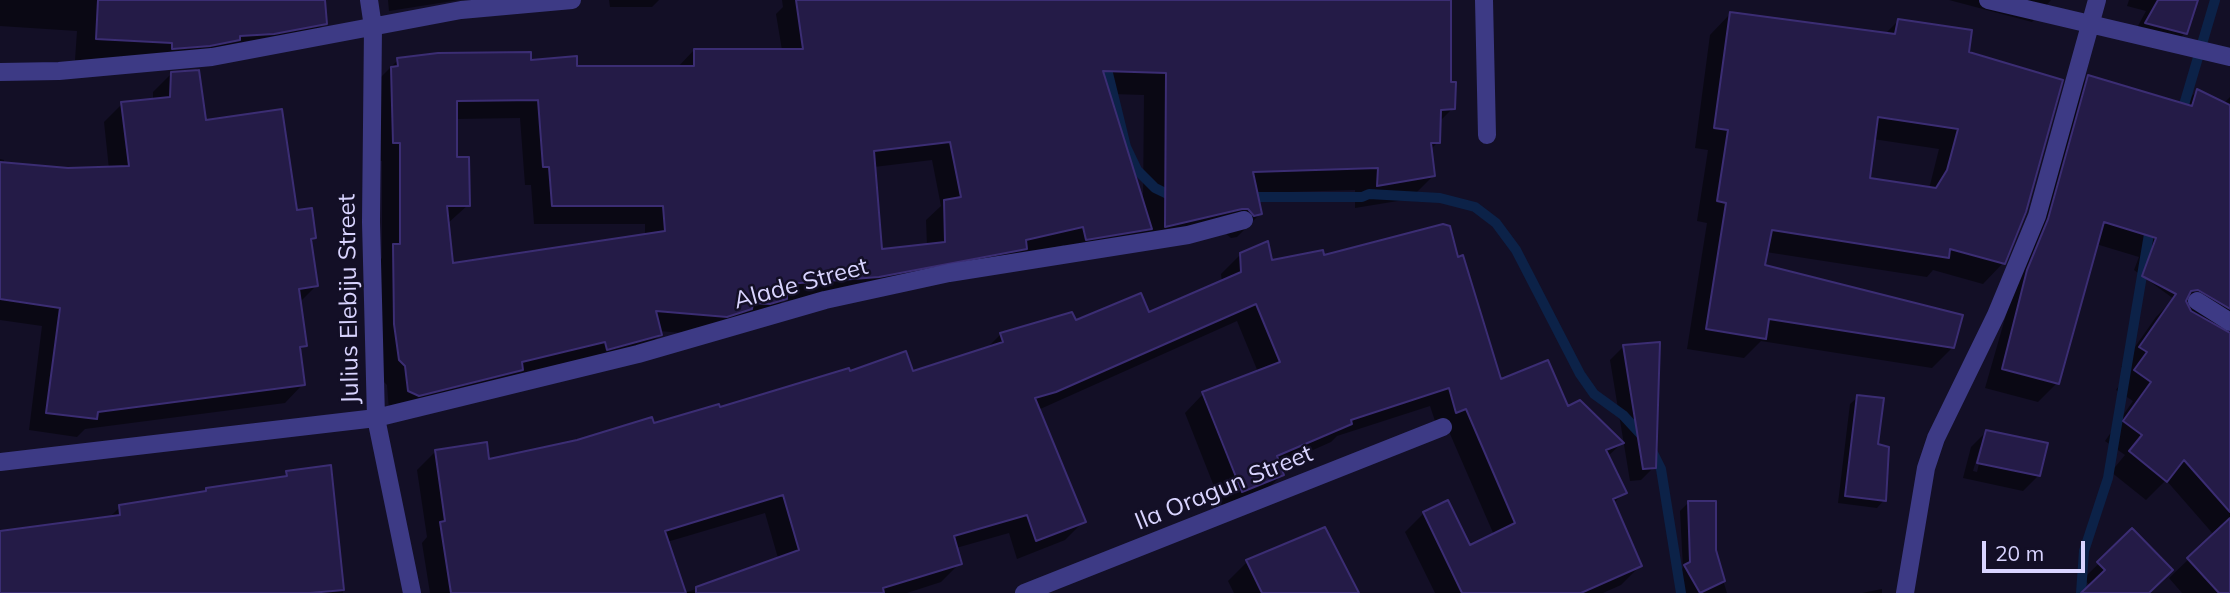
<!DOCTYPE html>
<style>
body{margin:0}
#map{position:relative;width:2230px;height:593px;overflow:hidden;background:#130f26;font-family:Mulish,sans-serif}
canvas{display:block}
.scale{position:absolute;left:1982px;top:541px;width:103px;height:32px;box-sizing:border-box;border:4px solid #d9d4ff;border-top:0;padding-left:9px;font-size:21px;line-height:24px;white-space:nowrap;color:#d9d4ff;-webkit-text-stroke:5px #130f26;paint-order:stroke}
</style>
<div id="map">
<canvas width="2230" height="593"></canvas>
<div class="scale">20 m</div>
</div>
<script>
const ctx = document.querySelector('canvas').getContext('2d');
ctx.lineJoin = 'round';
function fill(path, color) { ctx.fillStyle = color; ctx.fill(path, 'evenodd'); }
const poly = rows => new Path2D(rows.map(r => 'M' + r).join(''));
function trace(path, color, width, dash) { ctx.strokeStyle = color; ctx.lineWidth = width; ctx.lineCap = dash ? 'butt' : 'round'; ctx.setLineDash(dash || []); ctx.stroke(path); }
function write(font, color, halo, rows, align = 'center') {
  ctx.font = font + ' Mulish,sans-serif'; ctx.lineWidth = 5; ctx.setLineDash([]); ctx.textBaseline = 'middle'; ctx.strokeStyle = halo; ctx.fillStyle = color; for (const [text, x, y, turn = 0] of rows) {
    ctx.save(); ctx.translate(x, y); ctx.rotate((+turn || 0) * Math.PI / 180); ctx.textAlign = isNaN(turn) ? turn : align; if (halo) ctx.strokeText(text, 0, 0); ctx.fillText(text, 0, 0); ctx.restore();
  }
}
fill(poly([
 [0,0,323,0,325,23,304,44,151,64,75,60,77,31,0,26],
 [388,0,459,0,389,11],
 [609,0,659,0,652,7,610,7],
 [782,0,1057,0,1087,145,1123,141,1143,203,1144,95,1081,93,1081,0,1449,0,1449,84,1454,84,1453,108,1439,122,1438,142,1430,150,1433,176,1410,199,1355,208,1355,190,1256,193,1260,214,1237,237,1231,238,1224,232,1217,231,1143,249,1143,236,1132,247,1067,258,1064,245,1018,256,1006,267,859,295,783,301,766,317,738,321,732,327,706,335,659,331,660,335,641,353,588,368,586,360,514,377,503,389,399,414,389,410,387,385,381,379,376,343,375,265,382,258,382,161,375,161,375,128,378,125,373,87,379,79,398,60,438,55,529,54,529,62,575,58,576,67,677,68,694,50,782,50,776,14,783,7],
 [520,118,525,185,531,185,534,224,645,224,645,236,452,265,447,224,468,205,468,159,455,159,455,119],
 [932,160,941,206,926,220,927,246,881,251,874,167],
 [1949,0,2051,0,2032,22],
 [2129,0,2196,0,2185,33,2170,48,2131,39,2146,11,2127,6],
 [1730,14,1885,34,1898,21,1967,53,2003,263,1983,284,1933,270,1927,277,1766,252,1763,266,1953,347,1932,368,1761,341,1744,358,1687,349,1707,223,1697,221,1708,150,1695,148,1710,35],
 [1873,139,1939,149,1929,189,1868,179],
 [171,74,204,122,295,212,315,238,310,243,316,286,299,303,305,345,299,351,303,384,285,403,85,429,77,437,29,430,42,326,0,320,0,159,4,160,4,164,68,170,109,169,104,122,122,104,153,101,153,92],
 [2088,77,2183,105,2197,91,2223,104,2230,97,2230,593,2182,593,2169,578,2214,535,2166,480,2146,500,2111,472,2125,455,2105,441,2133,401,2116,390,2129,372,2121,367,2156,317,2174,299,2134,270,2139,257,2096,244,2057,383,2038,402,1985,388,2069,96],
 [1241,254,1270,262,1323,257,1457,259,1500,381,1567,409,1622,443,1607,457,1624,492,1613,504,1640,566,1621,585,1603,593,1435,593,1405,532,1424,513,1469,547,1494,535,1447,427,1438,430,1430,406,1337,436,1331,442,1279,465,1282,475,1263,493,1223,509,1185,413,1203,394,1258,372,1237,321,1038,410,1083,522,1065,540,1017,559,1009,533,956,548,960,563,941,582,907,593,430,593,422,543,427,537,417,470,436,451,488,462,653,426,849,373,912,373,986,349,1001,334,1148,314,1222,282,1221,274],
 [765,513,778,558,758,564,750,571,684,593,667,542],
 [1659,344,1654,467,1641,480,1630,481,1610,360,1623,347],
 [1858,397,1884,500,1877,508,1838,503,1850,404],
 [1987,431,2039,475,2023,491,1963,478,1971,447],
 [1980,447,1983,447,1977,472,1973,471],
 [330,467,343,593,0,593,0,533,108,519,120,507],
 [1688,503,1714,551,1727,593,1686,593,1677,574,1683,568,1680,511],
 [2132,531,2147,593,2084,593,2091,586,2083,579],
 [1247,562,1357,593,1234,593,1228,581],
 [1882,589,1882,593,1862,593]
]), '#0007');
trace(poly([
 [1104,57,1126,147,1137,170,1155,188,1178,199],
 [2181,115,2215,0],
 [1247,197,1362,197,1369,194,1440,198,1475,207,1496,223,1516,250,1580,374,1594,394,1623,415,1647,441,1661,469,1681,593],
 [2081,593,2084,551,2108,478,2151,222]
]), '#0c2248', 10);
const building = poly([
 [98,0,325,0,327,24,274,34,240,36,240,40,210,46,172,49,172,43,96,39,98,0],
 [796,0,1451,0,1451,82,1456,82,1455,109,1441,110,1440,143,1431,143,1435,176,1377,186,1378,168,1253,172,1262,214,1254,216,1248,209,1242,209,1165,227,1166,73,1103,71,1152,229,1086,240,1083,227,1026,240,1027,249,879,277,787,284,787,299,770,304,753,303,752,309,727,317,656,311,662,335,607,350,605,342,522,362,523,370,419,396,408,391,405,366,399,360,394,324,393,244,400,244,400,143,393,143,391,67,398,66,397,58,438,53,531,52,531,60,577,56,577,66,694,66,694,49,803,49,796,0],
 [538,100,543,167,549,167,552,206,663,206,665,231,453,263,447,206,470,206,469,157,457,157,457,101,538,100],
 [950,142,961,197,944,200,945,242,882,249,874,151,950,142],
 [2158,0,2198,0,2187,34,2145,23,2158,0],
 [1730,12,1895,34,1898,19,1972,30,1969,52,2063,80,2026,212,2005,264,1950,249,1949,258,1772,230,1765,265,1963,315,1954,348,1769,319,1766,339,1706,329,1726,203,1717,201,1728,130,1714,128,1730,12],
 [1878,117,1958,129,1947,170,1936,188,1870,178,1878,117],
 [199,70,206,120,282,109,297,210,312,208,316,238,311,239,318,286,299,289,307,346,300,347,305,385,98,412,97,419,46,413,60,308,0,299,0,162,68,168,129,166,121,102,170,97,171,72,199,70],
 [2088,75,2192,106,2197,89,2230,105,2230,309,2198,290,2191,291,2186,301,2191,311,2230,333,2230,512,2184,460,2167,482,2129,451,2142,435,2123,421,2151,382,2134,370,2147,352,2139,347,2176,294,2142,276,2156,238,2104,222,2059,384,2002,369,2027,270,2048,219,2088,75],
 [1443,224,1450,226,1458,257,1463,255,1501,379,1548,360,1568,406,1580,400,1624,443,1606,450,1627,493,1613,499,1642,566,1581,593,1462,593,1423,512,1448,500,1470,545,1515,523,1466,409,1456,413,1449,388,1351,420,1352,424,1277,456,1284,475,1242,492,1202,392,1280,362,1256,304,1056,392,1035,398,1086,522,1036,541,1027,515,954,536,962,564,883,588,884,593,696,593,696,587,799,550,783,495,665,531,686,593,451,593,440,522,445,521,435,450,487,442,489,459,577,440,652,417,654,423,719,404,720,407,849,368,850,371,906,351,913,371,1003,342,1000,333,1072,312,1076,320,1141,293,1149,312,1241,272,1240,253,1268,241,1272,260,1323,250,1324,255,1443,224],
 [1660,342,1656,468,1643,469,1623,345,1660,342],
 [1857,395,1884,398,1878,444,1889,447,1886,501,1845,496,1857,395],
 [1986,430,2048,443,2040,476,1977,463,1986,430],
 [331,465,344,590,310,593,0,593,0,531,120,515,119,505,206,491,206,488,287,476,286,471,331,465],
 [1688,501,1716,501,1716,550,1725,581,1700,593,1684,565,1690,562,1688,501],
 [2230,518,2230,593,2219,593,2187,558,2230,518],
 [1325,527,1359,593,1262,593,1246,560,1325,527],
 [2132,528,2173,570,2149,593,2081,593,2105,570,2097,562,2132,528]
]);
fill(building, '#241b47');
trace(building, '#3b2d73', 2);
trace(poly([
 [369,0,373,27,371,222,376,418,412,593],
 [1484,0,1487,135],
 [1988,0,2230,57],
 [0,72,59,71,212,57,461,10,572,0],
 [2197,301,2230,322],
 [0,462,376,418,638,354,825,300,949,273,1188,235,1244,220],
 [1024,593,1443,427],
 [1905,593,1926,468,1936,438,1996,315,2037,216,2097,0]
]), '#3d3a85', 18);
write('24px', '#d9d4ff', '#130f26', [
 ["Alade Street",801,284,-15],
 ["Julius Elebiju Street",349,299,-91],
 ["Ila Oragun Street",1224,488,-22]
]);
</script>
